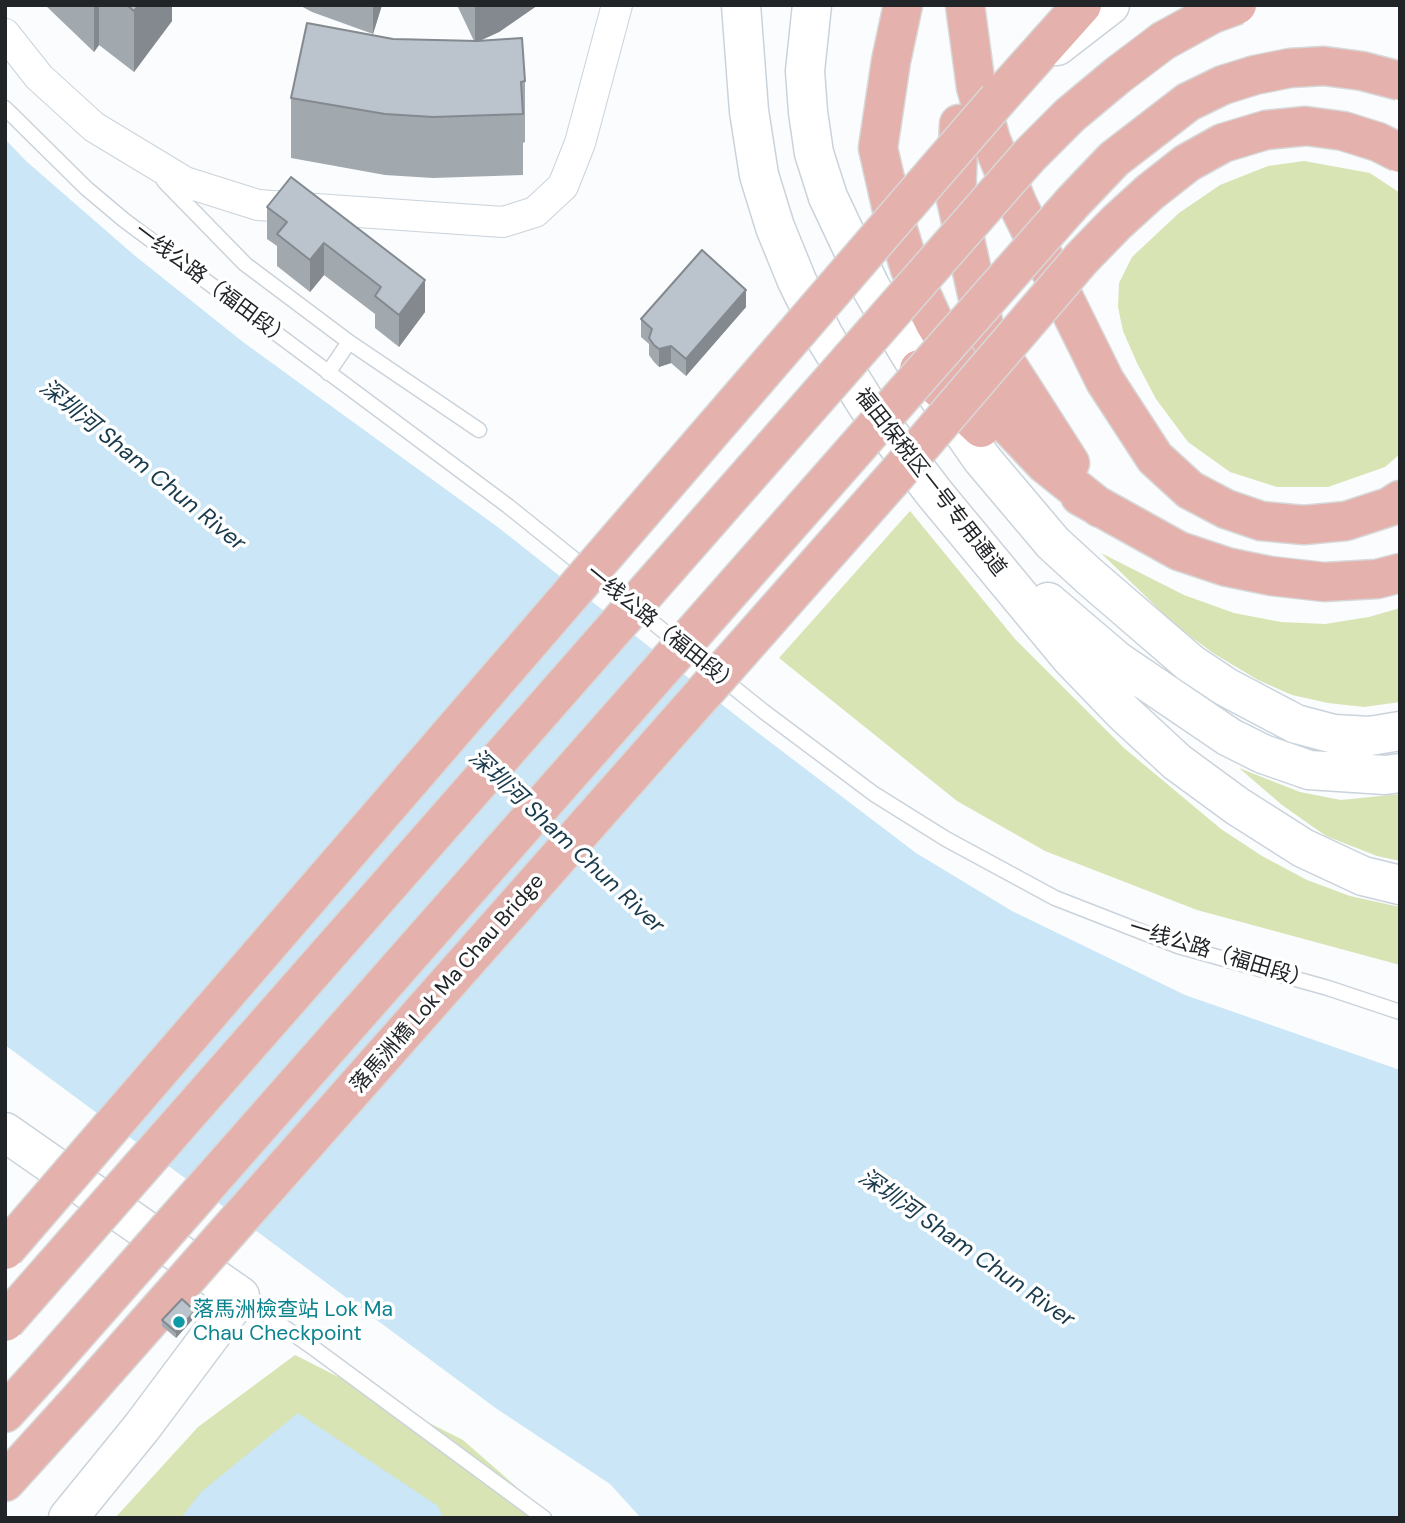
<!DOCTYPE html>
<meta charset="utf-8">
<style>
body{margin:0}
#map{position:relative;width:1405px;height:1523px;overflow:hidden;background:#fafcfe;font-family:"DM Sans",sans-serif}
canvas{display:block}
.frame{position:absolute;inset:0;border:7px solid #212528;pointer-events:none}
</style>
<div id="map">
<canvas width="1405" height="1523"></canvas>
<div class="frame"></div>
</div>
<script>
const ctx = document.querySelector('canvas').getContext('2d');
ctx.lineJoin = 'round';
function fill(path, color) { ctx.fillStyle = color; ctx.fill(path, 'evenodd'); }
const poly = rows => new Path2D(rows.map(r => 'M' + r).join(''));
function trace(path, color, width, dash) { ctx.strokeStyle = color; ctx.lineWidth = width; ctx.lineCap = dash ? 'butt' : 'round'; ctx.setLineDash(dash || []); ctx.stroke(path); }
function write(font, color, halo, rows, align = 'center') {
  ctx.font = font + ' "DM Sans","Noto Sans SC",sans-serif'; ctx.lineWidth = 7; ctx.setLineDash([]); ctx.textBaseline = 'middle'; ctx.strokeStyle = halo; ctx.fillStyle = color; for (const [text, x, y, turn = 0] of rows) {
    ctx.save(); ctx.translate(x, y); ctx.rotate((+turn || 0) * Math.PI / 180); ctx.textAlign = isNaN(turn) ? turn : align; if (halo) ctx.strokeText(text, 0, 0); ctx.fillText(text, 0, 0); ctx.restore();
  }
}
fill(poly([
 [1304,161,1370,173,1400,193,1400,454,1385,467,1328,487,1277,487,1230,472,1188,442,1156,399,1137,363,1123,331,1118,307,1119,283,1132,257,1179,213,1220,185,1268,166],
 [910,511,1015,639,1124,748,1221,829,1262,856,1307,880,1350,896,1400,907,1400,965,1197,910,1045,851,957,801,779,658],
 [1101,553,1184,595,1234,613,1281,622,1325,624,1369,617,1400,608,1400,702,1364,707,1328,703,1292,695,1258,680,1213,653,1175,625],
 [1239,768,1300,792,1341,800,1400,794,1400,861,1377,856,1326,836,1282,805],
 [295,1355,463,1440,552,1518,115,1518,198,1427]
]), '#d8e4b4');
fill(poly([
 [5,139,26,161,134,255,243,342,499,528,753,729,916,853,1012,911,1185,995,1400,1070,1400,1518,641,1518,610,1484,497,1409,5,1045],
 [298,1413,438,1506,443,1518,181,1518,201,1492]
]), '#cae6f7');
const lane = poly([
 [5,108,86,188,124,220,508,506,763,711,874,794,946,839,1055,898,1178,946,1328,988,1400,1012],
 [164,181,245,264,349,342,479,430],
 [328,373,349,342],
 [240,1296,315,1349,544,1518]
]);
const street = poly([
 [5,34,39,77,94,127,185,182,258,205,503,222,535,212,563,186,580,143,617,5]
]);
const secondary = poly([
 [741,5,749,111,759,175,775,227,797,281,824,336,867,405,935,494,1070,657,1124,713,1177,762,1237,806,1303,848,1363,876,1400,885],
 [812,5,805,71,808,112,814,153,828,197,870,286,896,331,919,369,982,459,1053,543,1089,576,1190,663,1226,687,1296,724,1334,734,1370,736,1400,731],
 [1057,46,1110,5],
 [1048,602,1117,661,1229,737,1263,754,1309,770,1385,775,1400,773],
 [5,1132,240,1296,142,1427,68,1518]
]);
const primary = poly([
 [903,5,891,61,878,148,892,210,910,269,934,322,965,372,1005,422,1045,464,1100,508],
 [965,5,976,87,991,140,1018,205,1105,381,1155,458,1190,490,1226,509,1261,521,1304,525,1346,521,1389,507,1400,500],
 [998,99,1082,5],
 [959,124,956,199,985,330,1070,463],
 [919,369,981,428],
 [1080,496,1179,551,1227,567,1271,576,1324,582,1377,579,1400,573],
 [5,1413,46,1368],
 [5,1482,82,1397]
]);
trace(lane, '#cad3db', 17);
trace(street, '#cad3db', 32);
trace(secondary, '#cad3db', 41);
trace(primary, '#d7d8d8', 41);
trace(lane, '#fff', 14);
trace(street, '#fff', 30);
trace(secondary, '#fff', 38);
trace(primary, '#e5b1ad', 38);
const primaryBridge = poly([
 [5,1250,998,99],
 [5,1322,1029,156,1070,115,1118,75,1163,41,1212,14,1237,5],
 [46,1368,859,445,1073,202,1114,159,1188,102,1223,85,1255,75,1290,68,1324,66,1362,71,1400,81],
 [82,1397,896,475,1082,258,1116,223,1150,192,1187,163,1223,143,1266,130,1306,126,1343,131,1378,142,1400,153]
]);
trace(primaryBridge, '#d7d8d8', 41, []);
trace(primaryBridge, '#e5b1ad', 38);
fill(poly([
 [45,5,172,5,172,21,134,72,99,45,94,52],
 [299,5,382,5,373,34,312,12],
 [457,5,538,5,499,32,479,41,525,81,525,142,523,143,523,175,433,178,385,175,291,158,291,98,393,39,474,41],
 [291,177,425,312,399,347,375,328,375,314,324,275,310,292,277,266,277,246,267,239,267,207],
 [746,307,686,376,671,363,659,367,654,362,649,355,649,344,641,337,641,319],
 [195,1317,176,1338,162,1326,162,1320]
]), '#a1a9af');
fill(poly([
 [94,5,99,5,99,45,94,52],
 [139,5,172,5,172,21,134,72,134,11],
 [373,5,382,5,373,34],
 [475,5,538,5,499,32,475,43],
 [324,243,324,275,310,292,310,260],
 [425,280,425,312,399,347,399,315],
 [746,290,746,307,686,376,686,359],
 [671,346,671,363,659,367,659,349],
 [195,1311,195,1317,176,1338,176,1332]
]), '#83898f');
const building = poly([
 [127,5,139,5,134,11,127,5],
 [307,23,393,39,477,41,522,38,525,81,521,82,523,114,433,117,385,114,291,98,307,23],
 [291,177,425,280,399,315,375,296,381,287,324,243,310,260,277,234,287,222,267,207,291,177],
 [702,250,746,290,686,359,671,346,659,349,654,345,649,338,652,329,641,319,702,250],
 [182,1299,195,1311,176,1332,162,1320,182,1299]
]);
fill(building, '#bbc4cc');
trace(building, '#83898f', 2);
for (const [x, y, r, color] of [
 [179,1322,7,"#0f9aa8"]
]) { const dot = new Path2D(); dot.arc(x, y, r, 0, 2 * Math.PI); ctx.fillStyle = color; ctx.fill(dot); trace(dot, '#fff', 2.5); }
write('21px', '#212528', '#fff', [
 ["一线公路（福田段）",212,286,37],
 ["福田保税区一号专用通道",930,483,52],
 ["一线公路（福田段）",662,630,39],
 ["一线公路（福田段）",1220,955,17],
 ["落馬洲橋 Lok Ma Chau Bridge",448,984,-49]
]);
write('21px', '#0d838f', '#fff', [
 ["落馬洲檢查站 Lok Ma",193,1310],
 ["Chau Checkpoint",193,1334]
], 'left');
write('italic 23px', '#1a3b4d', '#fff', [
 ["深圳河 Sham Chun River",142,466,39],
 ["深圳河 Sham Chun River",566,842,43],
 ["深圳河 Sham Chun River",966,1249,35]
]);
</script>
